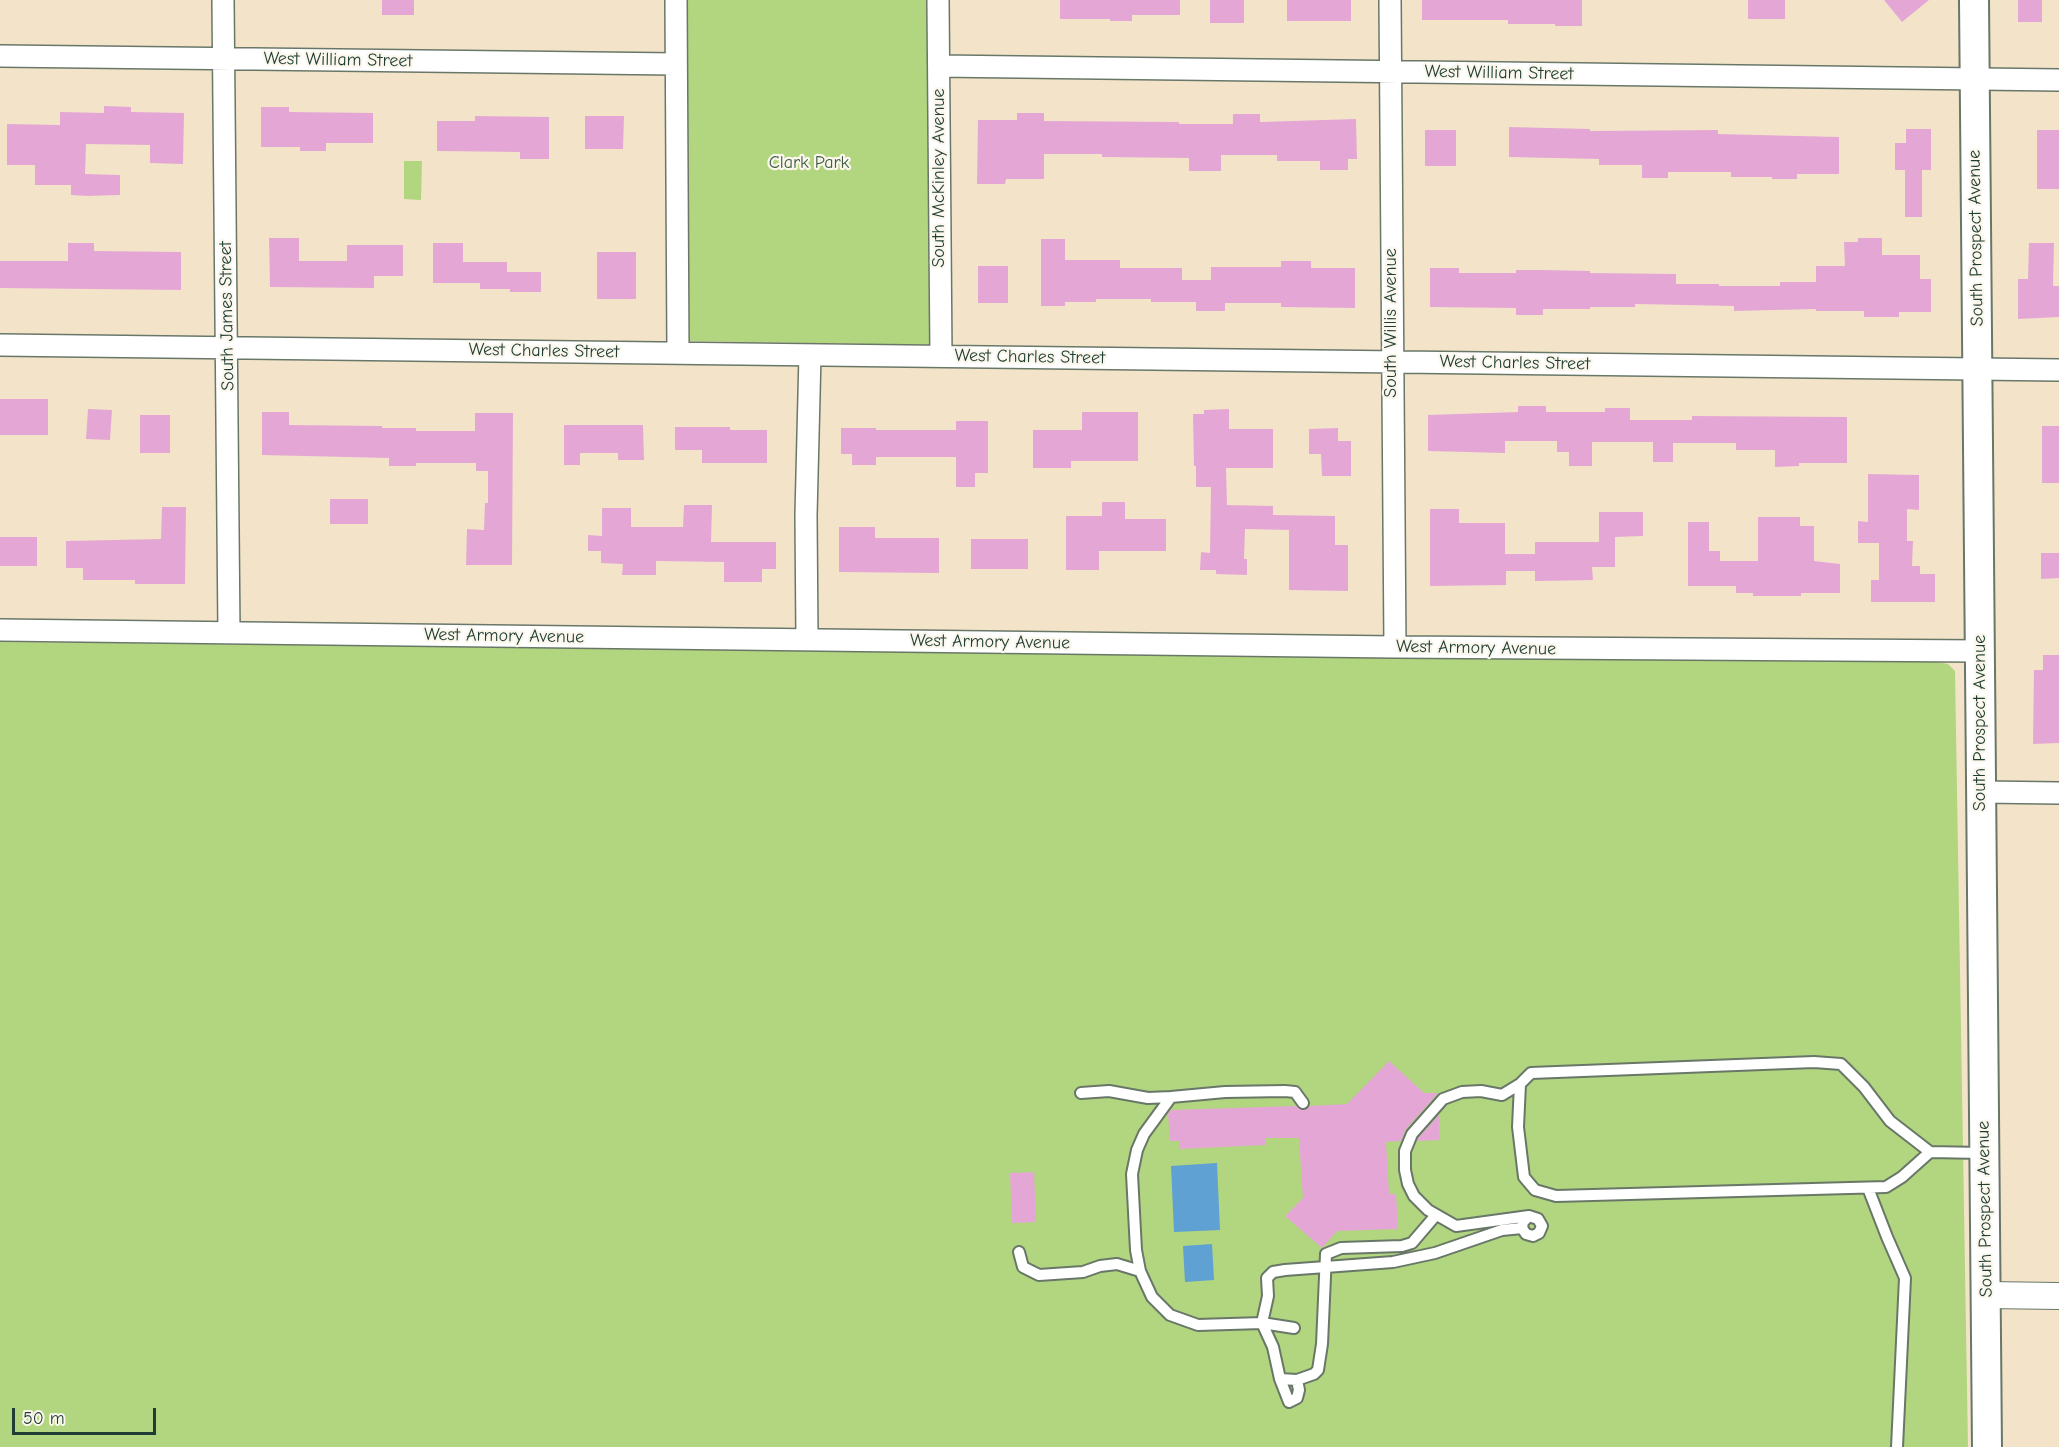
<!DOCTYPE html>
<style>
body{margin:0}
#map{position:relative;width:2059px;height:1447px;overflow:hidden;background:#f3e4c9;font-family:"Comic Neue",sans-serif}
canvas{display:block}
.scale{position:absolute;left:12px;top:1408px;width:144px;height:27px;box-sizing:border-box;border:3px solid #1f3d34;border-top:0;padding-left:8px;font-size:18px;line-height:21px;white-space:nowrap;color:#1f3d34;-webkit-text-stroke:4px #fbf7ec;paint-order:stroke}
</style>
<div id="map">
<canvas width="2059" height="1447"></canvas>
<div class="scale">50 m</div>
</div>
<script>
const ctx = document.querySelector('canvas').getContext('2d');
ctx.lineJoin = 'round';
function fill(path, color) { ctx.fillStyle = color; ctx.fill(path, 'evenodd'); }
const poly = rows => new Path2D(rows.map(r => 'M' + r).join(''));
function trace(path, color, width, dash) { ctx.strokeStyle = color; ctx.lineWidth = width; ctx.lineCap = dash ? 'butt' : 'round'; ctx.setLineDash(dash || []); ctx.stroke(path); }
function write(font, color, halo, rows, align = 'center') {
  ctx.font = font + ' "Comic Neue",sans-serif'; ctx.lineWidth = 4.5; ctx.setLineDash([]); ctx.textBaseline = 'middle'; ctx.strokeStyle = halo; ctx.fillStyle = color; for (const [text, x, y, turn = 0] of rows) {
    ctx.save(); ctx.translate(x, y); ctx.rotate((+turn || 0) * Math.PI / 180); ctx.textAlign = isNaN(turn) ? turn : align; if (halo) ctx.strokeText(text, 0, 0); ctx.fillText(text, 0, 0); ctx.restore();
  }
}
fill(poly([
 [687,0,930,0,931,345,688,341],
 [404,161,422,161,421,200,404,199],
 [0,642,1936,662,1948,664,1955,671,1968,1447,0,1447]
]), '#b1d67f');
fill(poly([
 [1217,1163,1220,1230,1174,1232,1171,1166],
 [1212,1244,1214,1280,1185,1282,1183,1246]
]), '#5ea1d2');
fill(poly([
 [382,0,414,0,414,15,382,15],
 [1060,0,1180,0,1180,15,1132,15,1132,21,1110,21,1110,19,1060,19],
 [1210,0,1244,0,1244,23,1210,23],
 [1287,0,1351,0,1351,21,1287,21],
 [1422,0,1582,0,1582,26,1555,26,1555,24,1508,24,1508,20,1422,20],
 [1748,0,1785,0,1785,19,1748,19],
 [1884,0,1929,0,1902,22],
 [2018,0,2042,0,2042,22,2018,22],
 [104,106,131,107,131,112,184,113,183,164,150,163,150,145,86,144,85,174,120,175,120,195,87,196,71,195,71,185,35,185,35,165,7,165,7,124,60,125,60,112,104,113],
 [261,107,289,107,289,112,373,113,373,143,326,143,326,151,300,151,300,147,261,147],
 [1017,113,1044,113,1044,121,1179,122,1179,124,1233,124,1233,114,1260,114,1260,122,1356,119,1357,159,1348,159,1348,170,1320,170,1320,161,1277,161,1277,155,1221,155,1221,171,1189,171,1189,158,1102,157,1102,154,1044,154,1044,179,1006,179,1005,184,977,184,978,120,1017,120],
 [475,116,549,117,549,159,520,159,520,152,437,151,437,121,475,121],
 [585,116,624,116,623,149,585,149],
 [1509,127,1590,129,1590,131,1718,130,1718,134,1839,137,1839,174,1797,174,1797,179,1772,179,1772,177,1731,177,1731,172,1668,172,1668,178,1642,178,1642,165,1599,165,1599,159,1509,157],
 [1906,129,1931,129,1931,170,1922,170,1922,217,1905,217,1905,170,1895,170,1895,143,1906,143],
 [1425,130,1456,130,1456,166,1425,166],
 [2037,130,2059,130,2059,189,2037,189],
 [269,238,299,238,299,261,347,261,347,245,403,245,403,276,374,276,374,288,270,287],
 [1858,238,1882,238,1882,255,1920,255,1920,279,1931,279,1931,312,1899,312,1899,317,1864,317,1864,311,1816,311,1816,309,1734,311,1734,306,1635,304,1635,307,1590,307,1590,309,1543,309,1543,315,1516,315,1516,308,1430,307,1430,268,1459,268,1459,273,1516,273,1516,270,1543,270,1590,271,1590,273,1676,274,1676,284,1719,284,1719,286,1780,286,1780,282,1816,282,1816,266,1845,266,1844,242,1858,242],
 [1041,239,1065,239,1065,260,1120,260,1120,268,1182,268,1182,280,1211,280,1211,267,1281,267,1281,261,1311,261,1311,268,1355,268,1355,308,1281,307,1281,303,1225,303,1225,311,1196,311,1196,302,1151,302,1151,299,1096,299,1096,302,1065,302,1065,306,1041,306],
 [68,243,94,243,94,251,181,252,181,290,0,288,0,261,68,261],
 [433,243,463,243,463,262,507,262,507,272,541,272,541,292,510,292,510,289,480,289,480,283,433,283],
 [2029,243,2054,243,2053,286,2059,286,2059,317,2018,319,2018,279,2028,279],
 [597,252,636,252,636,299,597,299],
 [978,266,1008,266,1008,303,978,303],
 [0,399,48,399,48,435,0,435],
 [1518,406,1546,406,1546,412,1605,412,1605,408,1630,408,1630,420,1692,420,1692,416,1847,417,1847,463,1799,463,1799,466,1775,467,1775,450,1736,450,1736,443,1673,443,1673,462,1653,462,1653,442,1592,442,1592,466,1569,466,1569,452,1557,452,1557,441,1505,441,1505,453,1428,451,1428,415,1518,412],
 [88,409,112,410,110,440,86,439],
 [1229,409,1229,429,1273,429,1273,468,1226,468,1227,505,1273,506,1273,515,1335,516,1335,545,1348,545,1348,591,1289,590,1289,530,1245,529,1244,559,1247,559,1247,575,1216,574,1216,570,1200,570,1201,552,1210,553,1211,487,1196,487,1196,466,1194,466,1193,414,1204,414,1204,410],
 [262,412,289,412,289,425,382,426,382,428,416,428,416,431,475,431,475,413,513,413,512,565,466,565,467,529,484,530,485,503,488,503,488,471,476,471,476,463,416,463,416,466,389,466,389,458,262,455],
 [1082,412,1138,412,1138,461,1071,461,1071,468,1033,468,1033,430,1082,430],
 [140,415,170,415,170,453,140,453],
 [956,421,988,421,988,473,975,473,975,487,956,487,956,457,876,457,876,465,852,465,852,454,841,454,841,428,876,428,876,430,956,430],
 [564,425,643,425,644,460,618,460,618,453,580,453,580,465,564,465],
 [2042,426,2059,426,2059,483,2042,483],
 [675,427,730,427,730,430,767,430,767,463,702,463,702,450,675,450],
 [1338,428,1338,441,1351,441,1351,476,1322,476,1321,454,1309,454,1309,429],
 [1868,474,1919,475,1919,510,1907,509,1907,541,1913,541,1912,566,1920,566,1920,574,1935,574,1935,602,1871,602,1871,580,1879,580,1879,543,1858,543,1858,521,1868,522],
 [330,499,368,499,368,524,330,524],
 [1102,502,1125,502,1125,519,1166,519,1166,551,1099,551,1099,570,1066,570,1066,516,1102,516],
 [684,505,712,505,711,542,776,542,776,569,762,569,762,582,724,582,724,562,656,561,656,575,622,575,623,564,601,563,601,551,588,551,588,535,602,536,602,508,631,508,631,527,683,527],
 [162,507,186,507,185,584,135,584,135,580,83,580,83,568,66,568,66,541,161,539],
 [1430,509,1459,509,1459,523,1505,523,1505,554,1535,554,1535,542,1599,542,1599,512,1643,512,1643,536,1615,537,1615,567,1592,567,1593,580,1535,581,1535,571,1506,571,1506,585,1430,586],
 [1758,517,1800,517,1800,526,1814,526,1814,561,1840,564,1840,593,1801,593,1801,596,1753,596,1753,593,1736,593,1736,586,1688,586,1688,522,1709,522,1709,551,1720,551,1720,561,1758,561],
 [839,527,875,527,875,538,939,538,939,573,839,572],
 [0,537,37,537,37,566,0,566],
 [971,539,1028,539,1028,569,971,569],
 [2041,553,2059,553,2059,578,2041,579],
 [2043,655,2059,655,2059,743,2033,744,2034,670,2043,670],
 [1389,1061,1424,1093,1438,1093,1406,1129,1401,1141,1386,1142,1389,1194,1396,1194,1398,1229,1337,1231,1322,1248,1285,1216,1303,1198,1299,1138,1266,1138,1266,1145,1179,1149,1179,1141,1170,1141,1168,1114,1171,1110,1296,1106,1303,1110,1310,1106,1347,1104],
 [1439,1115,1439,1140,1417,1141,1418,1138],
 [1034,1172,1036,1222,1012,1223,1010,1173]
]), '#e4a7d5');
const service = poly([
 [1520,1084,1502,1095,1481,1091,1462,1092,1443,1099,1412,1134,1405,1151,1405,1170,1408,1184,1414,1196,1428,1210,1456,1226,1529,1216,1538,1219,1542,1226,1539,1233,1533,1236,1526,1234,1522,1228,1523,1222,1529,1216],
 [1081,1093,1109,1091,1148,1098,1171,1097],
 [1303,1103,1295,1092,1285,1091,1225,1092,1171,1097,1144,1134,1137,1150,1132,1174,1136,1250,1140,1271,1152,1297,1170,1315,1198,1325,1262,1323,1268,1296,1267,1278,1273,1272,1285,1270,1393,1262,1435,1253,1502,1230,1522,1228],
 [1930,1152,1902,1177,1886,1187,1556,1196,1535,1190,1524,1177,1518,1127,1520,1084,1531,1073,1814,1062,1841,1064,1864,1087,1890,1121,1930,1152,1982,1153],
 [1868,1188,1887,1237,1905,1278,1897,1447],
 [1019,1252,1023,1267,1039,1275,1083,1272,1100,1266,1117,1264,1140,1271],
 [1262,1323,1273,1347,1280,1379,1289,1402,1297,1398,1299,1390,1297,1380],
 [1262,1323,1294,1328],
 [1280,1379,1297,1380,1314,1374,1318,1370,1322,1344,1326,1254,1341,1248,1402,1246,1412,1243,1436,1215]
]);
const minor = poly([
 [223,0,229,632],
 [676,0,678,353],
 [938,0,941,356],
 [1390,0,1395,647],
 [0,56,676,64],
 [939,66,2059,80],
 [0,345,2059,370],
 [0,630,1395,647,1980,651],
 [807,640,806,515,810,355],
 [1981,792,2059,793]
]);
const tertiary = poly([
 [1986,1295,2059,1296]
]);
const secondary = poly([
 [1974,0,1987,1447]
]);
trace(service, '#697768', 14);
trace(minor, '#697768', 24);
trace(tertiary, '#697768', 28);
trace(secondary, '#697768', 32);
trace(service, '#fff', 10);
trace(minor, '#fff', 21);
trace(tertiary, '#fff', 26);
trace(secondary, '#fff', 28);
write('18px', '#1f3d34', '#fbf7ec', [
 ["West William Street",338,60,1],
 ["West William Street",1499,73,1],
 ["South McKinley Avenue",939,178,-90],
 ["South Prospect Avenue",1976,238,-91],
 ["South James Street",227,316,-91],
 ["South Willis Avenue",1391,323,-90],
 ["West Charles Street",544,351,1],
 ["West Charles Street",1030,357,1],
 ["West Charles Street",1515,363,1],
 ["West Armory Avenue",504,636,1],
 ["West Armory Avenue",990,642,1],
 ["West Armory Avenue",1476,648,1],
 ["South Prospect Avenue",1980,723,-90],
 ["South Prospect Avenue",1985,1209,-91]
]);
write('18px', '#3c5c43', '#fbf7ec', [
 ["Clark Park",809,163]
]);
</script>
